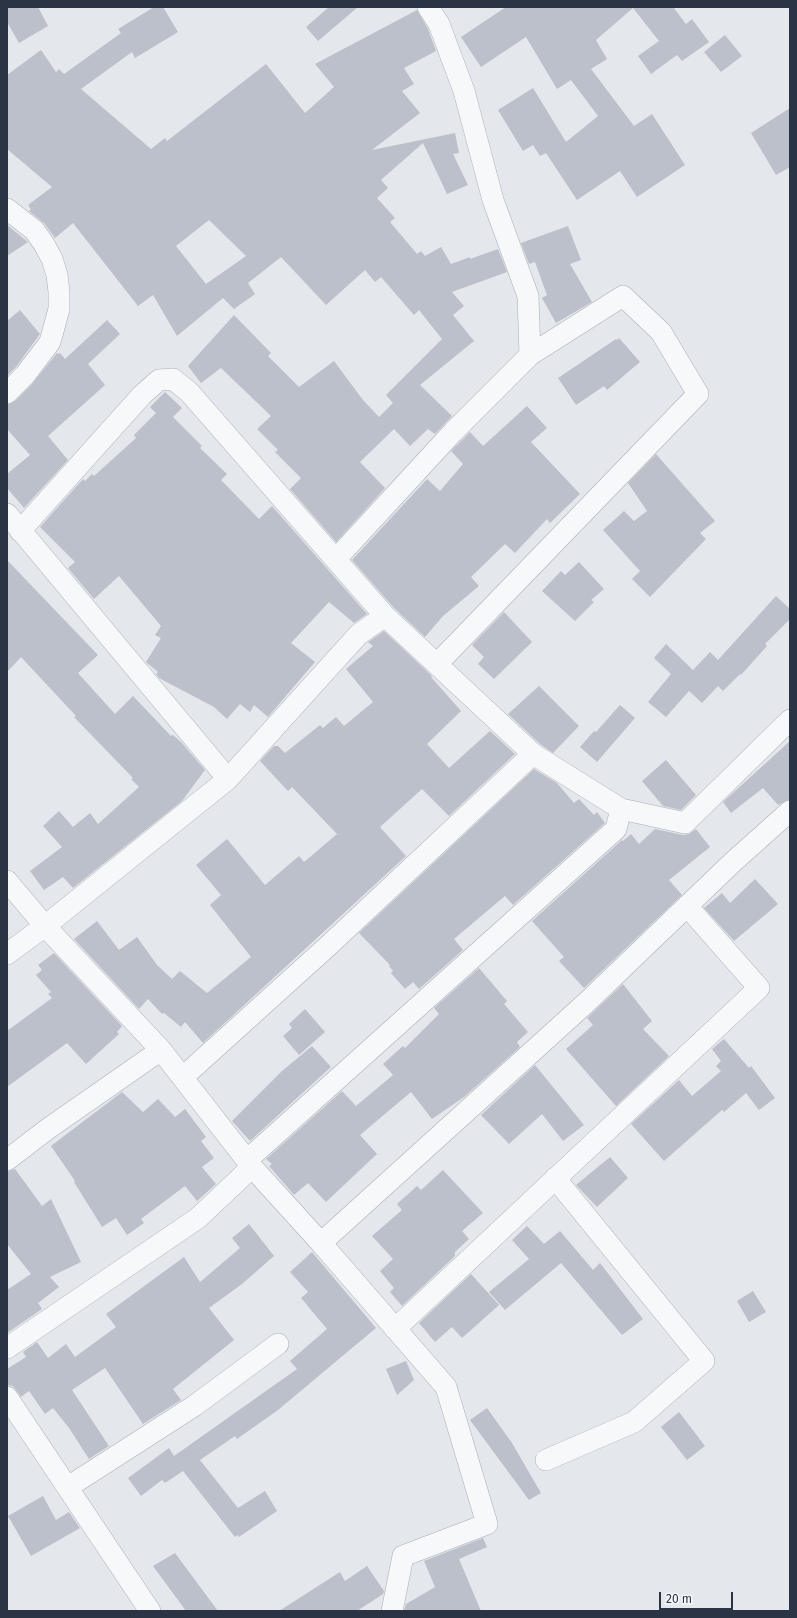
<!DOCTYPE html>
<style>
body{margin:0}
#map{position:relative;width:797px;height:1618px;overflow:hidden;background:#e4e7ec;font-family:"Fira Sans",sans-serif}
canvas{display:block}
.frame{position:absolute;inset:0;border:8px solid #2b3445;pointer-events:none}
.scale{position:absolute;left:659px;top:1592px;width:74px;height:18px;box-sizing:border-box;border:2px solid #2b3445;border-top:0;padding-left:5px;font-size:12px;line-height:14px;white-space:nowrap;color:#2b3445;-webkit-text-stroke:3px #f4f6f9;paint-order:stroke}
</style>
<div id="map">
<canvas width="797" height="1618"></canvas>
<div class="frame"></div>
<div class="scale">20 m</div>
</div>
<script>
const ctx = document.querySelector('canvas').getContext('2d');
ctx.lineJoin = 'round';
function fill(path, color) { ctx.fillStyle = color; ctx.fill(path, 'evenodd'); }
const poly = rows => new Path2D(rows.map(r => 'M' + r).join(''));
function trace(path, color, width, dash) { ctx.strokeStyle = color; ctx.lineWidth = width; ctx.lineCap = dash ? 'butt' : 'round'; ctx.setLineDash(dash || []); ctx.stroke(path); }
fill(poly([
 [7,7,38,7,48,26,19,43,7,22],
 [154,7,163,7,178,32,135,58,132,52,81,89,151,149,165,138,167,141,266,64,305,113,334,87,315,64,417,10,428,29,436,51,404,68,414,84,402,91,420,113,372,150,455,133,459,153,453,154,468,185,447,194,423,143,381,180,388,188,377,198,395,218,390,222,417,254,421,251,425,256,441,247,451,264,470,257,470,259,498,249,507,272,452,292,464,306,453,315,474,341,420,385,452,416,435,434,428,429,410,446,394,429,360,462,385,488,336,542,290,489,301,478,275,452,278,450,257,429,271,416,221,368,201,383,188,366,234,315,271,353,268,356,299,387,334,361,363,400,379,417,393,403,386,395,442,339,419,310,414,315,381,277,375,282,365,270,326,305,281,257,248,283,255,294,234,309,223,298,177,336,153,295,138,306,73,223,55,238,44,223,29,211,31,209,28,205,52,187,7,149,7,75,41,50,56,72,59,69,64,74,121,33,118,29],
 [209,220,246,256,206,284,176,246],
 [329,7,358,7,318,41,306,27],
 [506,7,673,7,686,24,692,19,709,42,682,61,677,55,651,74,638,56,659,41,633,8,596,40,607,59,591,69,634,126,652,114,685,165,637,197,620,171,577,200,546,153,540,156,533,145,523,151,498,110,533,88,566,142,598,116,571,80,557,89,526,37,481,67,461,37],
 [725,35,742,56,721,72,704,52],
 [790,108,790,167,776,175,751,133],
 [7,225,28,242,7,256],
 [568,226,581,260,570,264,592,302,556,323,542,298,547,295,535,262,529,264,521,243],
 [20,310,40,334,16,367,7,376,7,321],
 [107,320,120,334,88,364,105,385,48,436,68,460,24,508,7,488,7,474,30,455,7,429,7,405,15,401,33,383,57,353,58,354,60,353,65,359],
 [619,338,640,362,607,390,604,386,576,405,558,378,616,339,617,340],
 [165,392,182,408,173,417,202,446,200,448,227,474,221,480,259,519,272,506,367,614,354,623,329,602,291,643,315,662,268,717,254,705,250,712,240,704,227,719,214,707,159,678,156,674,158,672,146,662,161,638,155,635,161,626,119,576,94,599,68,568,75,562,40,527,83,479,85,481,92,474,94,476,136,438,134,435,156,413,150,407],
 [527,406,547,428,531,442,580,494,550,523,547,519,515,553,505,544,471,577,479,586,443,616,425,637,394,608,352,560,427,479,440,491,463,464,451,451,470,432,483,446],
 [656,454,715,521,700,533,706,539,650,597,632,579,640,571,603,530,624,511,634,521,647,511,628,483],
 [7,560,98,655,78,673,115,714,133,696,171,736,173,735,181,742,205,770,182,801,73,888,63,877,44,890,30,871,62,847,43,826,59,811,73,827,90,813,98,824,139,787,131,779,133,778,74,717,76,716,21,657,7,672],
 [579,562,604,589,591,600,594,602,575,621,542,591,561,571,565,575],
 [776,596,790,609,790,619,765,644,767,646,741,675,740,674,723,691,718,686,702,703,689,691,666,717,648,702,671,674,654,658,666,644,693,670,710,652,718,660],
 [504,612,532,642,494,679,478,664,484,657,472,645],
 [384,631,432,676,431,677,461,711,427,744,449,768,490,731,515,754,449,816,422,789,380,827,406,856,203,1043,185,1022,181,1027,164,1013,162,1014,148,999,139,1009,74,939,97,921,119,950,137,937,157,965,172,979,180,971,207,993,251,957,210,905,221,895,196,865,227,839,265,885,299,856,304,862,337,834,292,787,288,791,260,761,274,746,278,746,285,753,320,725,323,728,336,717,344,726,373,702,346,669,373,646,368,642],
 [539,686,579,726,553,753,540,744,508,714],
 [620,705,635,718,597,762,580,747,594,731,596,732],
 [790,741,790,799,778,805,763,788,731,813,723,802],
 [666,760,696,795,681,810,663,806,642,781],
 [534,769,557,783,574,803,579,799,594,815,597,812,605,823,513,905,505,896,454,939,463,950,419,989,413,982,405,989,391,973,393,971,389,966,390,965,359,933],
 [655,829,683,835,689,834,696,829,710,847,669,880,682,895,584,988,559,961,564,957,532,921,622,840,623,841,631,834,639,844],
 [755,879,778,904,734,941,704,908,722,893,730,903],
 [54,953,122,1026,117,1032,119,1034,86,1064,67,1043,7,1087,7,1031,52,998,48,994,51,992,36,975,42,970,38,965],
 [479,968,507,1001,504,1004,528,1032,517,1042,520,1047,464,1097,432,1119,411,1092,360,1135,377,1154,326,1202,308,1183,294,1195,269,1166,272,1164,266,1159,342,1091,356,1106,393,1075,383,1064,403,1046,405,1048,439,1014,434,1008],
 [623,984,652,1021,643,1029,669,1056,616,1106,566,1049,593,1025,587,1018],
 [305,1009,325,1032,299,1055,283,1036,292,1028,289,1024],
 [724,1039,749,1068,751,1066,775,1098,759,1110,746,1093,724,1112,722,1110,664,1161,631,1124,679,1080,692,1096,721,1071,716,1066,721,1061,712,1049],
 [312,1046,331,1067,250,1141,232,1121,282,1071],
 [535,1065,584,1125,563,1141,542,1114,509,1144,481,1115],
 [122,1092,143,1112,158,1099,175,1117,185,1109,206,1137,201,1141,214,1158,202,1167,216,1184,197,1201,185,1186,141,1219,144,1223,127,1235,116,1218,102,1227,74,1182,75,1181,51,1146],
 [610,1157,628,1178,597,1207,576,1185],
 [15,1169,42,1206,51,1199,81,1262,50,1277,59,1287,38,1303,42,1309,7,1333,7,1290,31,1274,7,1244,7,1172],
 [443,1170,483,1213,462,1231,469,1239,455,1252,455,1256,402,1306,390,1292,394,1288,380,1271,393,1259,372,1236,402,1210,397,1204,417,1186,421,1190],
 [249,1224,274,1256,242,1284,209,1308,234,1340,173,1389,181,1400,143,1424,105,1368,72,1390,109,1446,89,1459,69,1428,53,1408,45,1414,29,1391,21,1397,13,1386,7,1385,7,1369,26,1357,23,1352,37,1342,48,1358,66,1344,75,1357,116,1327,106,1314,184,1257,200,1282,240,1248,232,1238],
 [527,1226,544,1244,560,1231,593,1270,600,1263,643,1319,622,1335,561,1263,505,1310,489,1292,529,1259,512,1240],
 [312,1252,376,1328,278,1410,237,1439,235,1436,200,1460,238,1508,265,1491,277,1511,239,1537,238,1535,235,1537,183,1471,165,1483,162,1480,141,1496,128,1478,169,1448,174,1456,297,1369,290,1361,327,1329,301,1298,308,1292,290,1272],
 [471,1274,499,1305,462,1338,452,1327,435,1342,419,1323],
 [753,1291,766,1312,749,1322,737,1301],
 [406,1361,414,1380,397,1395,386,1369],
 [487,1408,512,1443,541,1493,529,1500,470,1420],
 [679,1412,705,1446,687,1460,661,1427],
 [43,1496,56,1520,69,1512,80,1528,31,1556,8,1516],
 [483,1538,487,1547,459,1559,481,1611,404,1611,406,1604,435,1587,424,1561],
 [175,1553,218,1611,186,1611,153,1566],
 [367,1566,384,1591,383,1594,357,1611,279,1611,340,1572,345,1581]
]), '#bbc0ca');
const street = poly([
 [7,209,34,230,44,244,52,259,57,275,59,292,59,309,50,342,25,375,7,393],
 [7,514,228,779],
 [336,559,453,432,530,355,528,296,493,200,464,91,439,24,428,7],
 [385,616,533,754,621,809,685,823,790,720],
 [437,664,698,394,661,332,623,296,530,355],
 [7,881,45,926,161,1050,252,1167,321,1243,446,1387,487,1524,403,1556,392,1611],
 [7,954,45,926,228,779,359,634,385,616,189,392,173,379,159,380,142,395,20,531],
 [183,1077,328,946,533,754],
 [7,1160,49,1128,161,1050],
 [247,1160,616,829,621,809],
 [321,1243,587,1002,734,861,790,811],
 [395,1329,759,988,687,906],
 [7,1348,198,1218,252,1167],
 [7,1397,150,1611],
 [546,1460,634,1422,704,1361,555,1178],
 [68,1487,194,1406,278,1344]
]);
trace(street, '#a9aeb7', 22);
trace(street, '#f7f8fa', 21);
</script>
